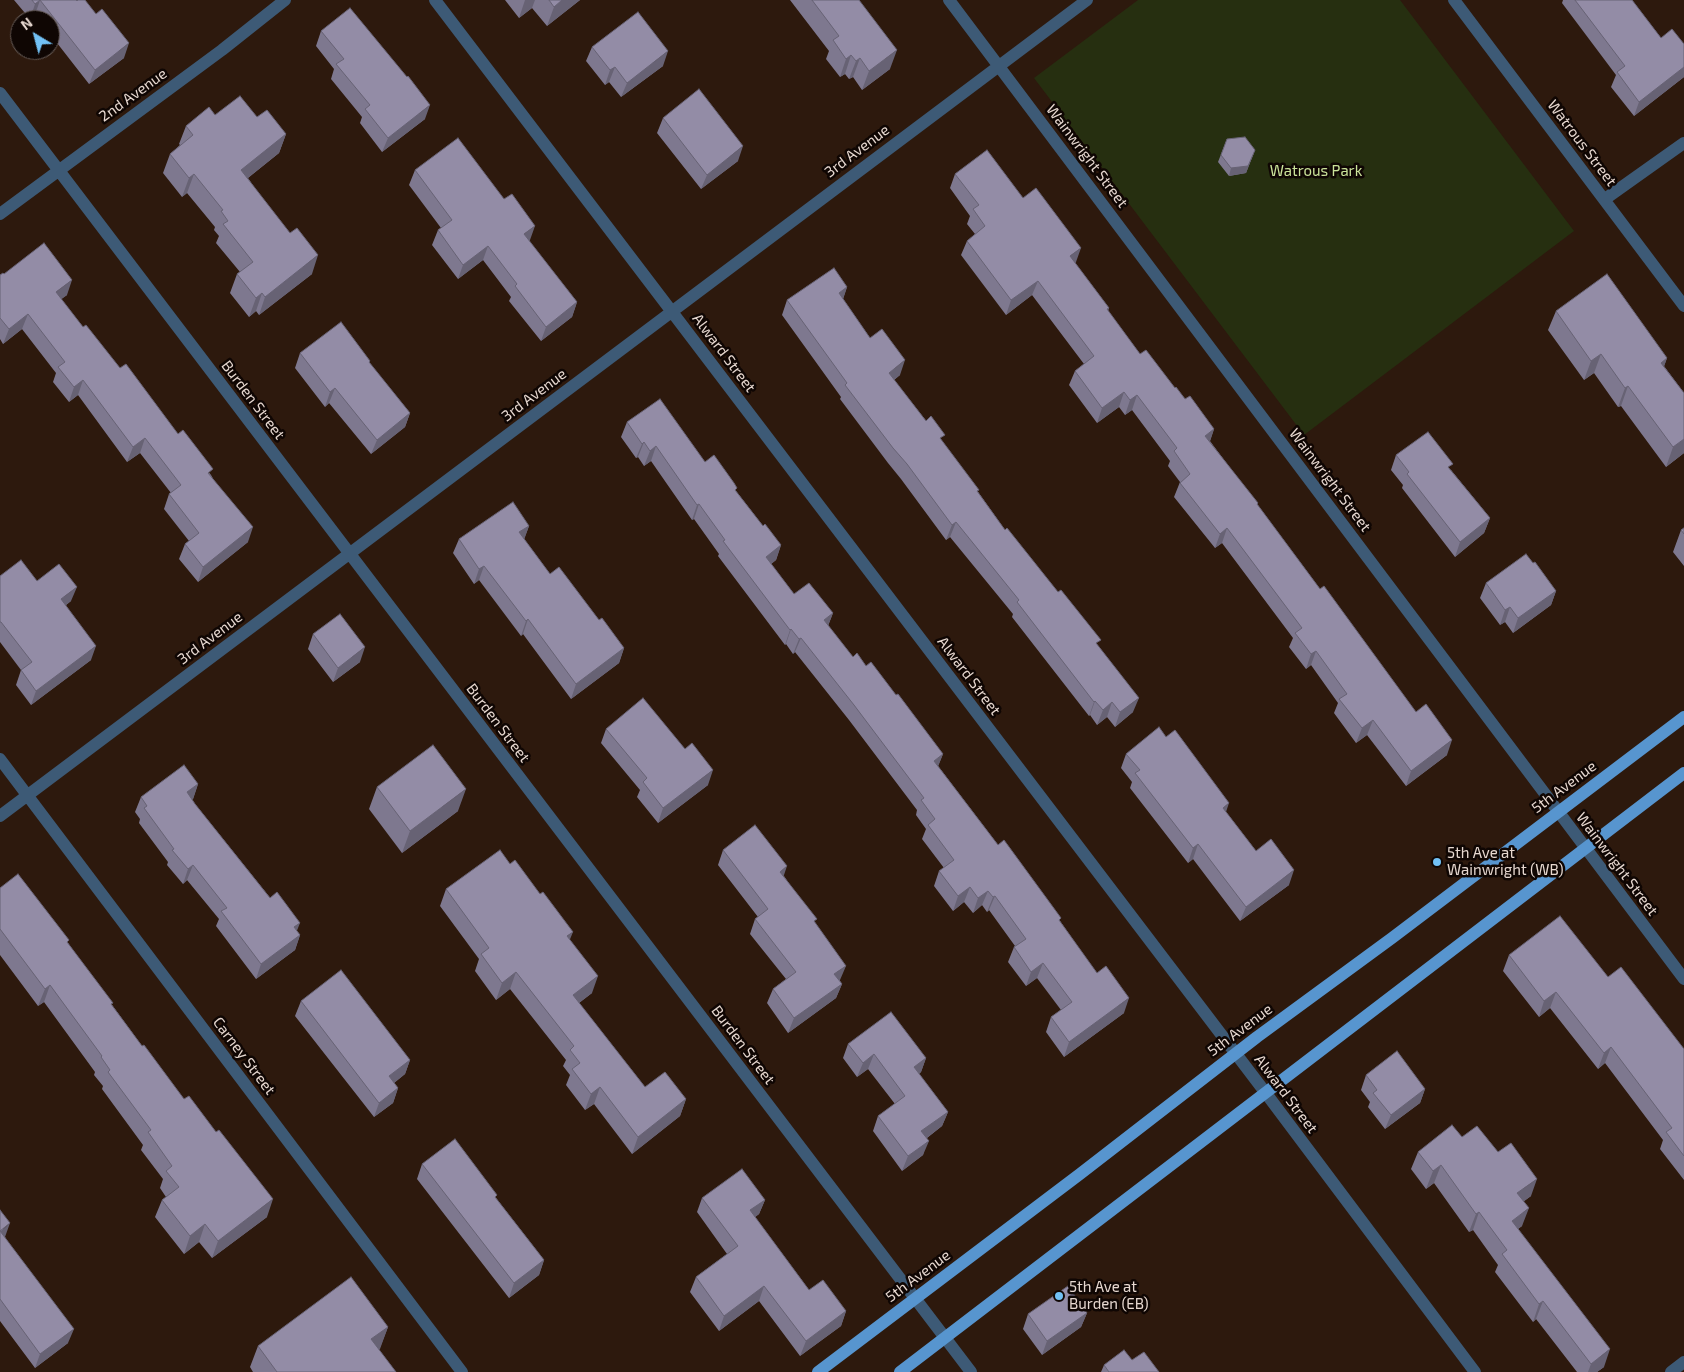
<!DOCTYPE html>
<style>
body{margin:0}
#map{position:relative;width:1684px;height:1372px;overflow:hidden;background:#2d190d;font-family:"Exo 2",sans-serif}
canvas{display:block}
.north{position:absolute;left:10px;top:10px;width:50px;height:50px;box-sizing:border-box;background:#0f0603;border:1px solid #655a55;border-radius:50%;rotate:323deg;font-size:14px;font-weight:700;line-height:20px;text-align:center;color:#e7d8d0}
.north::after{content:'';display:block;margin:auto;width:18px;height:22px;background:#72c1f5;clip-path:polygon(50% 0,100% 100%,50% 72%,0 100%)}
</style>
<div id="map">
<canvas width="1684" height="1372"></canvas>
<div class="north">N</div>
</div>
<script>
const ctx = document.querySelector('canvas').getContext('2d');
ctx.lineJoin = 'round';
function fill(path, color) { ctx.fillStyle = color; ctx.fill(path, 'evenodd'); }
const poly = rows => new Path2D(rows.map(r => 'M' + r).join(''));
function trace(path, color, width, dash) { ctx.strokeStyle = color; ctx.lineWidth = width; ctx.lineCap = dash ? 'butt' : 'round'; ctx.setLineDash(dash || []); ctx.stroke(path); }
function write(font, color, halo, rows, align = 'center') {
  ctx.font = font + ' "Exo 2",sans-serif'; ctx.lineWidth = 5; ctx.setLineDash([]); ctx.textBaseline = 'middle'; ctx.strokeStyle = halo; ctx.fillStyle = color; for (const [text, x, y, turn = 0] of rows) {
    ctx.save(); ctx.translate(x, y); ctx.rotate((+turn || 0) * Math.PI / 180); ctx.textAlign = isNaN(turn) ? turn : align; if (halo) ctx.strokeText(text, 0, 0); ctx.fillText(text, 0, 0); ctx.restore();
  }
}
fill(poly([
 [1138,0,1400,0,1574,231,1304,435,1034,78]
]), '#262f10');
trace(poly([
 [435,0,1265,1092,1475,1372],
 [949,0,1684,979],
 [1454,0,1684,306],
 [0,93,971,1372],
 [1605,199,1684,143],
 [0,214,222,50,285,0],
 [0,759,462,1372],
 [0,816,1087,0],
 [1671,1372,1684,1362]
]), '#3d5a76', 12);
trace(poly([
 [818,1372,1080,1174,1257,1037,1392,938,1684,717],
 [900,1372,1684,773]
]), '#5795cf', 12);
fill(poly([
 [14,0,76,0,124,58,89,84,50,34,50,20,39,20,35,15,30,19],
 [505,0,580,0,547,26,532,8,519,18],
 [790,0,859,0,890,69,862,90,853,77,849,79,845,74,840,77,826,59,829,51],
 [1563,0,1632,0,1661,38,1684,44,1684,77,1634,116,1611,87,1616,75,1562,3],
 [321,31,425,119,382,152,360,123,362,117,331,79,334,69,316,46],
 [592,47,663,66,621,97,609,82,605,85,586,61],
 [215,115,257,117,286,134,279,153,248,178,312,274,259,315,256,311,249,317,230,293,237,274,240,272,216,243,219,236,214,230,215,227,187,193,182,197,163,173,170,154,180,145,179,144,186,126],
 [663,118,738,161,701,189,657,133],
 [1227,139,1255,150,1246,173,1229,176,1218,162],
 [415,170,530,240,529,241,577,302,572,317,541,341,509,301,511,297,483,260,458,279,432,245,438,230,441,228,409,185],
 [955,174,1023,198,1076,262,1075,263,1109,308,1108,311,1140,354,1175,388,1214,429,1210,441,1320,589,1447,755,1406,786,1367,735,1356,743,1334,713,1338,703,1311,665,1306,669,1289,647,1293,638,1222,543,1215,548,1174,497,1180,482,1168,466,1170,461,1132,410,1125,415,1119,407,1097,423,1069,385,1075,371,1084,364,1032,295,1006,315,961,255,967,241,975,234,967,224,970,216,950,188],
 [4,274,67,295,61,299,83,327,178,434,211,475,248,542,198,582,179,559,185,544,189,541,164,509,169,494,171,493,140,453,127,462,78,395,69,402,53,382,56,373,22,329,3,344,0,339,0,275],
 [847,287,843,299,870,338,900,375,894,380,942,441,1005,530,1098,646,1133,712,1115,727,1107,717,1097,725,1090,715,1089,716,1012,617,1013,614,950,537,946,540,901,479,888,463,840,399,841,397,782,315,787,300],
 [1556,311,1667,358,1664,366,1684,393,1684,453,1666,467,1621,406,1618,407,1594,373,1584,380,1548,330],
 [300,353,369,363,410,413,405,427,371,454,329,403,325,407,295,368],
 [627,422,705,462,736,491,763,526,781,545,776,560,771,564,794,594,833,613,828,626,853,657,866,666,943,754,938,766,998,845,1060,921,1124,1013,1064,1057,1046,1032,1051,1017,1061,1010,1037,978,1026,986,1008,962,1014,947,1015,946,989,910,987,912,982,905,973,913,964,902,953,911,934,886,939,871,944,868,922,839,926,829,916,815,917,810,849,720,795,652,793,654,786,644,785,645,718,556,719,554,694,519,692,520,651,461,644,466,638,457,636,458,621,437],
 [1396,455,1451,470,1490,518,1484,533,1455,557,1402,488,1403,485,1391,470],
 [529,526,524,539,550,574,599,620,624,648,619,663,571,699,523,634,521,636,479,580,474,584,453,553,459,539],
 [1684,528,1684,566,1673,552,1681,530],
 [1533,563,1556,591,1551,605,1513,633,1505,622,1500,625,1480,598,1486,583],
 [0,576,37,581,71,601,66,605,91,660,31,705,16,685,21,670,0,642],
 [313,634,360,662,333,682,308,649],
 [606,729,708,785,658,823,637,797,640,790,601,743],
 [1126,754,1226,812,1256,851,1289,885,1240,921,1193,859,1188,863,1130,788,1132,782,1121,768],
 [198,784,193,799,192,799,195,804,300,935,295,950,256,979,216,926,219,919,187,880,183,884,167,865,168,862,139,823,140,819,135,812,141,797],
 [377,787,458,811,402,853,369,809],
 [723,850,784,876,815,923,840,980,840,981,842,984,836,998,788,1033,767,1003,773,989,786,979,750,934,755,919,758,917,718,865],
 [510,864,570,940,592,993,579,1003,645,1087,686,1099,680,1116,632,1154,594,1104,585,1110,566,1085,570,1075,563,1066,566,1060,510,989,496,1000,475,971,479,959,440,906,446,889],
 [0,888,68,943,112,1005,267,1217,212,1258,199,1242,184,1254,155,1217,162,1200,166,1197,160,1188,163,1179,141,1150,143,1145,102,1089,103,1086,94,1075,95,1072,44,1002,38,1006,0,955],
 [1509,955,1608,977,1684,1049,1684,1180,1660,1149,1663,1140,1605,1063,1598,1069,1550,1008,1539,1017,1503,971],
 [301,1001,410,1060,405,1074,394,1083,398,1088,393,1103,374,1117,295,1016],
 [848,1044,926,1058,921,1072,919,1074,948,1112,942,1126,927,1138,923,1155,902,1171,873,1131,878,1116,895,1104,868,1069,857,1077,843,1058],
 [1366,1075,1425,1089,1420,1103,1385,1129,1368,1107,1370,1102,1361,1090],
 [1462,1137,1531,1196,1524,1201,1522,1226,1518,1229,1604,1367,1597,1372,1577,1372,1536,1319,1533,1322,1495,1272,1498,1265,1473,1230,1469,1232,1434,1183,1426,1189,1411,1169,1418,1152],
 [422,1164,496,1198,544,1260,539,1275,509,1298,417,1179],
 [702,1198,765,1200,759,1214,755,1217,809,1290,846,1311,841,1326,800,1356,759,1301,719,1331,690,1292,696,1277,727,1254,697,1212],
 [0,1210,5,1237,68,1343,35,1368,0,1321],
 [1087,1313,1081,1327,1042,1355,1023,1329,1028,1314],
 [388,1327,379,1350,396,1372,253,1372,250,1367,258,1346],
 [1132,1360,1159,1372,1101,1372,1104,1365]
]), '#7e788f');
fill(poly([
 [40,0,35,15,30,19,35,4],
 [525,0,535,0,532,8,519,18],
 [562,0,580,0,547,26,554,7],
 [129,43,124,58,89,84,95,70],
 [897,50,890,69,862,90,869,71],
 [668,51,663,66,621,97,627,83],
 [851,55,845,74,840,77,846,59],
 [860,58,853,77,849,79,856,61],
 [615,67,609,82,605,85,610,70],
 [1684,67,1684,77,1634,116,1639,102],
 [430,105,425,119,382,152,388,138],
 [286,134,279,153,235,188,241,170],
 [743,146,738,161,701,189,707,175],
 [1255,150,1246,173,1229,176,1231,168],
 [194,174,187,193,182,197,189,178],
 [535,226,530,240,519,249,524,234],
 [488,246,483,260,458,279,463,265],
 [1081,248,1076,262,1065,271,1070,256],
 [318,255,312,274,259,315,265,297],
 [72,280,67,295,51,307,56,292],
 [1038,281,1032,295,1006,315,1011,300],
 [847,287,842,302,839,293],
 [262,293,256,311,249,317,256,298],
 [577,302,572,317,541,341,546,327],
 [28,314,22,329,3,344,9,329],
 [1601,354,1594,373,1584,380,1591,361],
 [1667,358,1660,378,1661,363],
 [905,360,900,375,884,388,889,373],
 [83,380,78,395,69,402,74,387],
 [1628,386,1621,406,1618,407,1625,388],
 [335,388,329,403,325,407,330,392],
 [1124,392,1119,407,1097,423,1102,408],
 [1137,395,1132,410,1125,415,1130,400],
 [410,413,405,427,371,454,377,440],
 [1214,429,1209,444,1205,436],
 [145,438,140,453,127,462,133,447],
 [1684,439,1684,453,1666,467,1673,447],
 [644,442,638,457,636,458,642,444],
 [656,446,651,461,644,466,650,451],
 [699,504,694,519,692,520,697,505],
 [1490,518,1484,533,1455,557,1460,542],
 [956,522,950,537,946,540,952,525],
 [529,526,524,540,519,532],
 [253,527,248,542,198,582,203,567],
 [1227,528,1222,543,1215,548,1220,534],
 [781,545,776,560,761,572,766,557],
 [484,566,479,580,474,584,479,569],
 [77,587,71,601,56,613,61,599],
 [1556,591,1551,605,1513,633,1518,618],
 [1510,607,1505,622,1500,625,1505,610],
 [833,613,827,628,824,620],
 [528,619,523,634,521,636,526,621],
 [791,629,786,644,785,645,790,630],
 [801,638,795,652,793,654,799,639],
 [96,646,91,660,31,705,36,691],
 [365,647,360,662,333,682,338,668],
 [624,648,619,663,571,699,576,684],
 [1316,651,1311,665,1306,669,1311,654],
 [1139,698,1133,712,1115,727,1120,712],
 [1095,701,1090,715,1089,716,1094,702],
 [1112,702,1107,717,1097,725,1103,710],
 [1373,720,1367,735,1356,743,1362,728],
 [1452,740,1447,755,1406,786,1411,771],
 [943,754,937,769,934,761],
 [713,770,708,785,658,823,663,808],
 [198,784,193,799,182,807,187,792],
 [466,789,458,811,402,853,410,831],
 [1229,803,1224,818,1223,808],
 [1198,844,1193,859,1188,863,1193,848],
 [193,865,187,880,183,884,188,869],
 [787,866,782,881,780,872],
 [1294,870,1289,885,1240,921,1246,907],
 [970,887,964,902,953,911,958,896],
 [988,891,982,905,973,913,978,898],
 [995,896,989,910,987,912,993,897],
 [300,923,294,938,294,927],
 [573,932,566,949,567,936],
 [300,935,295,950,256,979,261,964],
 [1043,963,1037,978,1026,986,1031,972],
 [846,966,840,980,829,988,834,974],
 [516,972,510,989,496,1000,502,983],
 [598,976,592,993,567,1012,573,995],
 [842,984,836,998,788,1033,794,1018],
 [50,985,44,1002,38,1006,45,989],
 [1556,992,1550,1008,1539,1017,1544,1001],
 [1129,998,1124,1013,1064,1057,1069,1042],
 [1611,1047,1605,1063,1598,1069,1604,1053],
 [874,1054,868,1069,857,1077,863,1063],
 [926,1058,921,1072,909,1081,914,1067],
 [410,1060,405,1074,384,1091,389,1076],
 [600,1087,594,1104,585,1110,591,1094],
 [398,1088,393,1103,374,1117,379,1103],
 [1425,1089,1420,1103,1385,1129,1391,1115],
 [686,1099,680,1116,632,1154,638,1137],
 [948,1112,942,1126,916,1146,921,1131],
 [929,1141,923,1155,902,1171,908,1156],
 [1441,1165,1434,1183,1426,1189,1433,1171],
 [1537,1179,1531,1196,1511,1211,1517,1193],
 [273,1199,267,1217,212,1258,218,1241],
 [765,1200,759,1214,745,1225,750,1210],
 [1529,1208,1522,1226,1505,1238,1512,1221],
 [1479,1212,1473,1230,1469,1232,1476,1214],
 [10,1223,5,1237,0,1232],
 [205,1224,199,1242,184,1254,190,1236],
 [544,1260,539,1275,509,1298,514,1283],
 [764,1286,759,1301,719,1331,724,1316],
 [1543,1301,1536,1319,1533,1322,1539,1304],
 [846,1311,841,1326,800,1356,806,1341],
 [1087,1313,1081,1327,1042,1355,1047,1341],
 [388,1327,380,1349,363,1361,371,1339],
 [74,1329,68,1343,35,1368,40,1354],
 [1610,1349,1604,1367,1597,1372,1588,1372,1591,1364]
]), '#676274');
const building = poly([
 [32,0,76,0,77,1,78,0,85,0,96,14,102,9,129,43,95,70,40,0,35,4,32,0],
 [549,0,562,0,554,7,549,0],
 [812,0,859,0,897,50,869,71,860,58,856,61,851,55,846,59,833,40,839,36,812,0],
 [1575,0,1632,0,1661,38,1672,29,1684,44,1684,67,1639,102,1617,72,1625,66,1575,0],
 [350,8,407,77,408,76,430,105,388,138,365,109,370,105,336,64,344,59,321,31,350,8],
 [638,12,668,51,627,83,615,67,610,70,592,47,638,12],
 [699,89,743,146,707,175,663,118,699,89],
 [240,96,257,117,267,110,286,134,241,170,290,233,297,228,318,255,265,297,262,293,256,298,237,274,253,262,223,224,228,221,221,211,223,210,194,174,189,178,170,154,193,135,186,126,209,107,215,115,240,96],
 [1245,137,1255,150,1248,166,1231,168,1221,155,1227,139,1245,137],
 [458,138,504,199,512,194,535,226,524,234,577,302,546,327,515,286,517,284,488,246,463,265,438,230,452,220,415,170,458,138],
 [987,150,1023,198,1036,188,1081,248,1070,256,1109,308,1107,309,1140,354,1146,350,1175,388,1176,387,1185,399,1190,396,1214,429,1205,436,1258,503,1257,504,1320,589,1324,586,1416,712,1426,704,1452,740,1411,771,1373,720,1362,728,1339,699,1347,694,1316,651,1311,654,1295,633,1302,628,1227,528,1220,534,1180,483,1190,474,1174,451,1177,448,1137,395,1130,400,1124,392,1102,408,1075,371,1094,356,1038,281,1011,300,967,241,985,226,973,209,979,205,955,174,987,150],
 [44,243,72,280,56,292,83,327,86,325,120,368,126,364,178,434,183,430,213,469,208,473,253,527,203,567,185,544,199,533,169,494,181,485,145,438,133,447,83,380,74,387,58,367,65,362,28,314,9,329,0,318,0,275,3,273,4,274,44,243],
 [834,268,847,287,839,293,870,338,882,329,905,360,889,373,926,421,931,416,945,435,940,438,979,490,977,491,1005,530,1007,528,1058,592,1061,590,1101,640,1096,643,1139,698,1120,712,1112,702,1103,710,1095,701,1094,702,1017,602,1019,600,956,522,952,525,907,464,893,448,845,385,847,383,787,300,834,268],
 [1607,274,1667,358,1661,363,1684,393,1684,439,1673,447,1628,386,1625,388,1601,354,1591,361,1556,311,1607,274],
 [341,322,370,361,369,362,410,413,377,440,335,388,330,392,300,353,341,322],
 [660,399,705,462,714,455,734,483,737,488,735,490,763,526,765,524,781,545,766,557,794,594,809,583,833,613,824,620,853,657,857,653,866,666,871,662,896,695,898,694,943,754,934,761,998,845,1004,840,1061,918,1059,920,1097,973,1106,966,1129,998,1069,1042,1051,1017,1072,1002,1043,963,1031,972,1014,947,1026,939,995,896,993,897,988,891,978,898,970,887,958,896,939,871,954,860,928,825,935,819,921,800,924,798,854,705,801,638,799,639,791,629,790,630,723,541,725,540,699,504,697,505,656,446,650,451,644,442,642,444,627,422,660,399],
 [1428,432,1453,464,1448,467,1490,518,1460,542,1407,474,1409,472,1396,455,1428,432],
 [513,502,529,526,519,532,550,574,559,567,599,620,602,618,624,648,576,684,528,619,526,621,484,566,479,569,459,539,513,502],
 [1684,528,1684,534,1681,530,1684,528],
 [1526,554,1533,563,1535,562,1556,591,1518,618,1510,607,1505,610,1486,583,1526,554],
 [21,560,37,581,59,564,77,587,61,599,96,646,36,691,21,670,32,662,1,622,0,622,0,576,21,560],
 [340,614,365,647,338,668,313,634,340,614],
 [643,698,685,749,692,743,713,770,663,808,643,782,647,778,606,729,643,698],
 [1159,727,1166,737,1175,730,1229,803,1223,808,1256,851,1271,839,1294,870,1246,907,1198,844,1193,848,1135,773,1140,770,1126,754,1159,727],
 [433,745,466,789,410,831,377,787,433,745],
 [184,765,198,784,187,792,195,804,270,898,277,892,300,923,294,927,300,935,261,964,221,911,227,908,193,865,188,869,172,850,174,849,144,808,147,806,141,797,184,765],
 [755,825,787,866,780,872,817,919,814,921,846,966,834,974,842,984,794,1018,773,989,796,972,755,919,768,909,723,850,755,825],
 [500,850,510,864,515,860,540,894,543,892,573,932,567,936,598,976,573,995,645,1087,665,1072,686,1099,638,1137,600,1087,591,1094,572,1069,580,1063,570,1050,574,1046,516,972,502,983,481,954,489,948,446,889,500,850],
 [18,874,69,940,67,942,113,1003,111,1004,142,1046,144,1045,184,1099,189,1096,216,1132,219,1130,273,1199,218,1241,205,1224,190,1236,162,1200,179,1187,166,1171,172,1166,148,1132,151,1130,108,1072,110,1070,101,1057,102,1056,50,985,45,989,0,929,0,888,18,874],
 [1560,916,1608,977,1621,967,1684,1049,1684,1156,1666,1132,1672,1128,1611,1047,1604,1053,1556,992,1544,1001,1509,955,1560,916],
 [341,970,410,1060,389,1076,398,1088,379,1103,301,1001,341,970],
 [891,1012,926,1058,914,1067,948,1112,921,1131,929,1141,908,1156,878,1116,905,1096,874,1054,863,1063,848,1044,891,1012],
 [1397,1051,1425,1089,1391,1115,1373,1093,1377,1090,1366,1075,1397,1051],
 [1452,1125,1462,1137,1477,1126,1498,1152,1511,1143,1537,1179,1517,1193,1529,1208,1512,1221,1610,1349,1591,1364,1543,1301,1539,1304,1502,1254,1507,1250,1479,1212,1476,1214,1441,1165,1433,1171,1418,1152,1452,1125],
 [455,1139,497,1195,495,1197,544,1260,514,1283,422,1164,455,1139],
 [742,1169,765,1200,750,1210,809,1290,823,1280,846,1311,806,1341,764,1286,724,1316,696,1277,738,1246,702,1198,742,1169],
 [0,1210,10,1223,0,1231,74,1329,40,1354,0,1299,0,1210],
 [351,1277,388,1327,371,1339,396,1372,277,1372,258,1346,351,1277],
 [1068,1286,1087,1313,1047,1341,1028,1314,1068,1286],
 [1124,1350,1132,1360,1144,1352,1159,1372,1109,1372,1104,1365,1124,1350]
]);
fill(building, '#938ca6');
trace(building, '#676274', 1);
for (const [x, y, r, color] of [
 [1437,862,5,"#72c1f5"],
 [1059,1296,5,"#72c1f5"]
]) { const dot = new Path2D(); dot.arc(x, y, r, 0, 2 * Math.PI); ctx.fillStyle = color; ctx.fill(dot); trace(dot, '#0f0603', 2); }
write('15px', '#e7d8d0', '#0f0603', [
 ["2nd Avenue",133,95,-36],
 ["Watrous Street",1582,143,53],
 ["3rd Avenue",857,151,-37],
 ["Wainwright Street",1087,156,53],
 ["Alward Street",724,353,53],
 ["3rd Avenue",534,395,-37],
 ["Burden Street",253,400,53],
 ["Wainwright Street",1330,480,53],
 ["3rd Avenue",210,638,-37],
 ["Alward Street",969,676,53],
 ["Burden Street",498,723,53],
 ["5th Avenue",1564,787,-37],
 ["Wainwright Street",1617,864,53],
 ["5th Avenue",1240,1030,-37],
 ["Burden Street",743,1045,53],
 ["Carney Street",244,1056,53],
 ["Alward Street",1286,1094,53],
 ["5th Avenue",918,1276,-37]
]);
write('15px', '#cbe39a', '#0f0603', [
 ["Watrous Park",1316,171]
]);
write('15px', '#e7d8d0', '#0f0603', [
 ["5th Ave at",1447,853],
 ["Wainwright (WB)",1447,870],
 ["5th Ave at",1069,1287],
 ["Burden (EB)",1069,1304]
], 'left');
</script>
